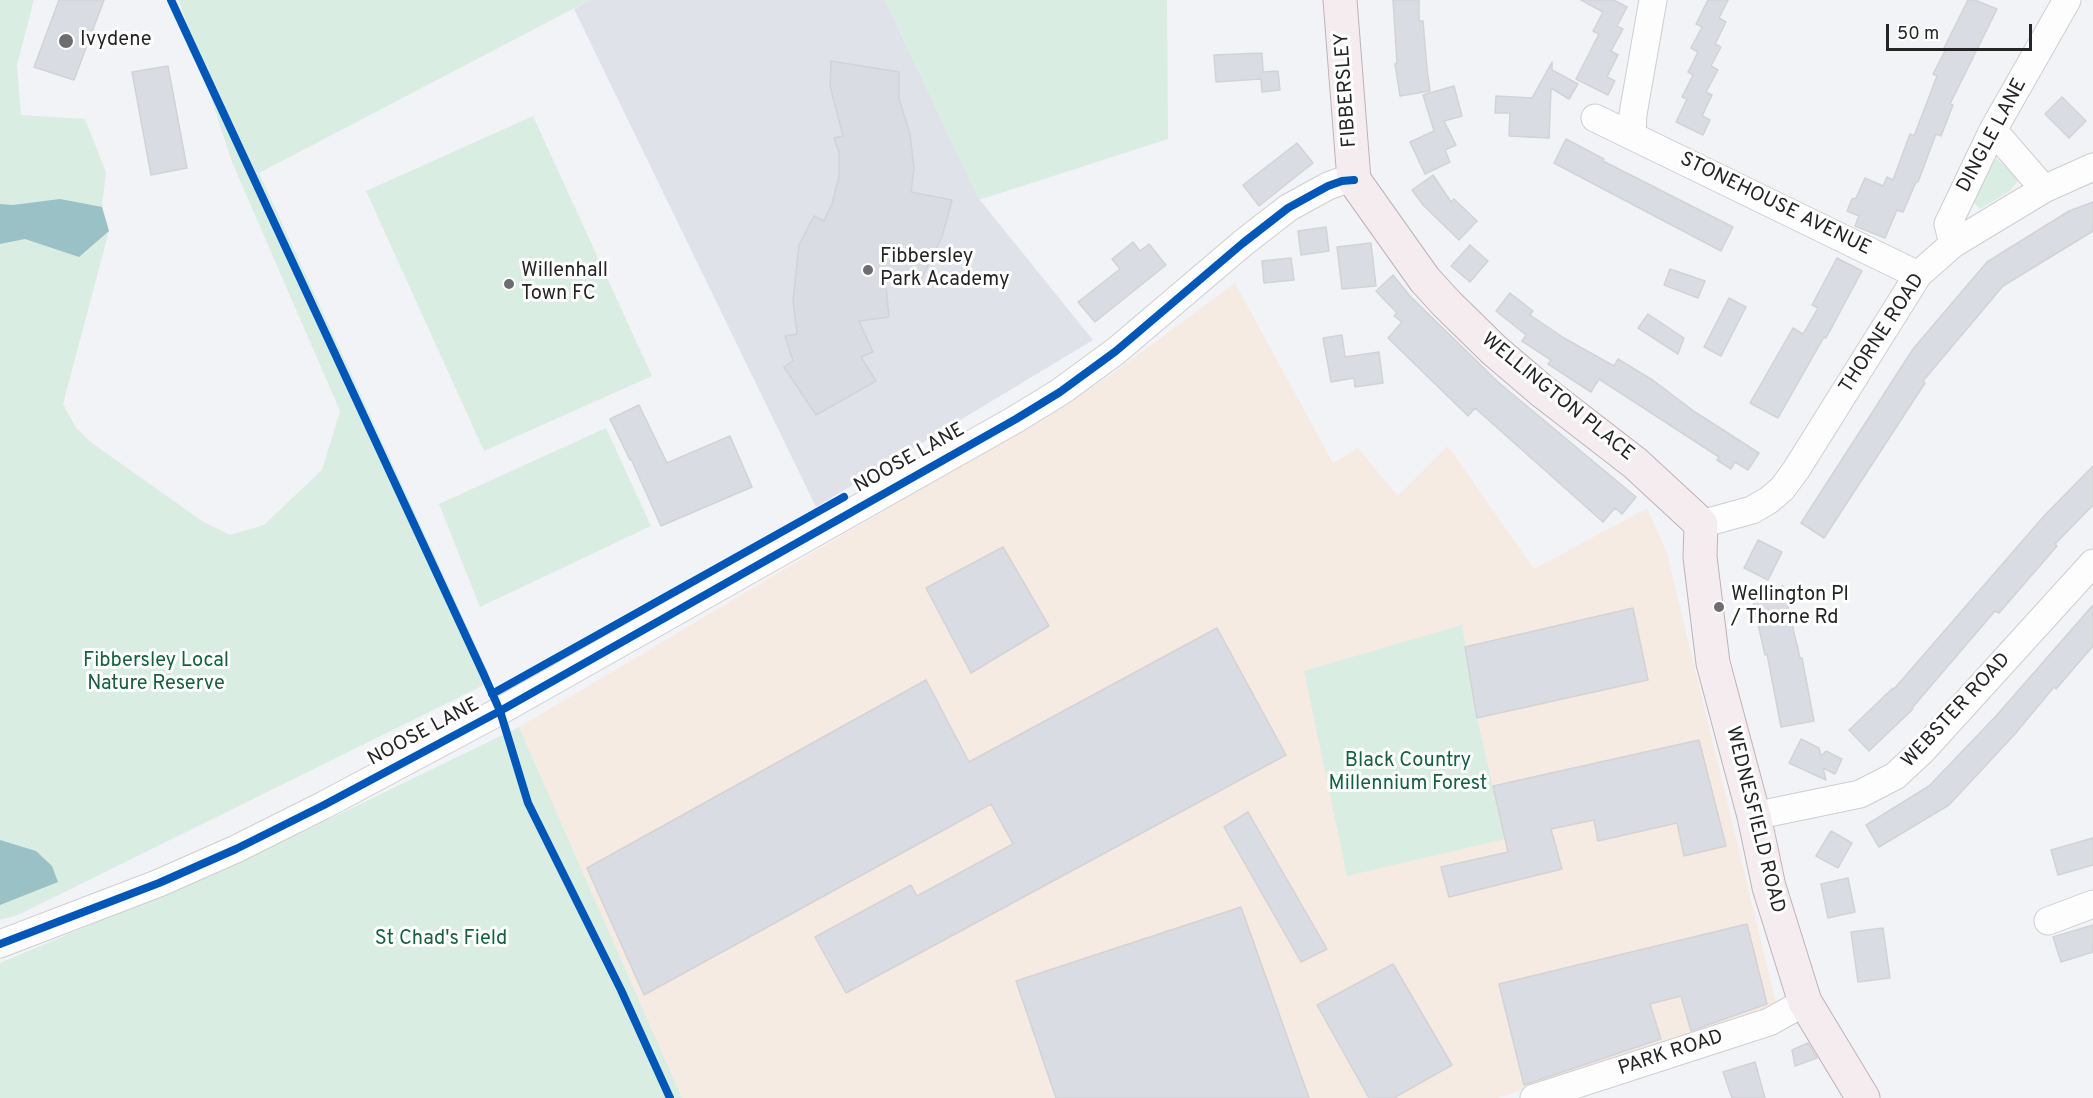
<!DOCTYPE html>
<style>
body{margin:0}
#map{position:relative;width:2093px;height:1098px;overflow:hidden;background:#f2f3f6;font-family:Overpass,sans-serif}
canvas{display:block}
.scale{position:absolute;left:1886px;top:24px;width:146px;height:27px;box-sizing:border-box;border:3px solid #252526;border-top:0;padding-left:8px;font-size:18px;line-height:21px;white-space:nowrap;color:#252526;-webkit-text-stroke:4px #fff;paint-order:stroke}
</style>
<div id="map">
<canvas width="2093" height="1098"></canvas>
<div class="scale">50 m</div>
</div>
<script>
const ctx = document.querySelector('canvas').getContext('2d');
ctx.lineJoin = 'round';
function fill(path, color) { ctx.fillStyle = color; ctx.fill(path, 'evenodd'); }
const poly = rows => new Path2D(rows.map(r => 'M' + r).join(''));
function trace(path, color, width, dash) { ctx.strokeStyle = color; ctx.lineWidth = width; ctx.lineCap = dash ? 'butt' : 'round'; ctx.setLineDash(dash || []); ctx.stroke(path); }
function write(font, color, halo, rows, align = 'center') {
  ctx.font = font + ' Overpass,sans-serif'; ctx.lineWidth = 6; ctx.setLineDash([]); ctx.textBaseline = 'middle'; ctx.strokeStyle = halo; ctx.fillStyle = color; for (const [text, x, y, turn = 0] of rows) {
    ctx.save(); ctx.translate(x, y); ctx.rotate((+turn || 0) * Math.PI / 180); ctx.textAlign = isNaN(turn) ? turn : align; if (halo) ctx.strokeText(text, 0, 0); ctx.fillText(text, 0, 0); ctx.restore();
  }
}
fill(poly([
 [590,0,885,0,979,199,1093,340,816,507,574,9]
]), '#e0e2e9');
fill(poly([
 [1235,283,1333,463,1358,448,1398,496,1448,446,1534,569,1647,508,1667,553,1777,1007,1498,1098,682,1098,519,727,1105,379]
]), '#f5ebe3');
fill(poly([
 [0,0,34,0,17,65,21,115,85,119,106,172,102,207,109,231,63,404,76,428,92,443,202,521,230,535,264,525,322,470,340,411,232,162,179,0,590,0,259,173,488,672,490,682,18,915,0,920],
 [885,0,1167,0,1168,139,979,200],
 [533,116,652,376,484,451,366,191],
 [1996,158,2019,180,2010,191,1980,209,1972,201],
 [606,428,651,526,480,607,439,504],
 [1462,625,1477,718,1505,839,1347,876,1304,671],
 [519,727,682,1098,0,1098,0,963,251,857]
]), '#d9ede3');
fill(poly([
 [60,199,102,207,109,231,79,257,25,239,0,244,0,204,13,205],
 [0,840,36,851,52,866,58,882,0,905]
]), '#9ac1c6');
const building = poly([
 [59,0,104,0,74,80,34,67,59,0],
 [1393,0,1419,0,1419,21,1423,21,1427,69,1430,91,1400,96,1395,64,1397,63,1393,0],
 [1581,0,1614,0,1627,7,1617,26,1623,29,1611,51,1618,55,1607,77,1615,81,1608,95,1576,79,1599,34,1593,31,1603,12,1581,0],
 [1708,0,1728,0,1719,18,1726,22,1715,44,1721,47,1711,66,1718,70,1706,92,1712,95,1702,116,1710,120,1703,135,1676,122,1687,99,1682,97,1693,75,1688,72,1698,52,1691,48,1702,27,1696,24,1708,0],
 [1968,0,1975,0,1997,9,1950,104,1953,105,1941,136,1936,134,1918,182,1916,182,1903,212,1897,210,1885,238,1855,226,1859,216,1847,211,1852,199,1856,198,1865,178,1883,186,1887,177,1893,180,1910,134,1914,136,1937,76,1933,74,1946,49,1944,48,1968,0],
 [1262,53,1263,72,1278,71,1280,90,1262,92,1261,79,1216,82,1214,55,1262,53],
 [831,61,899,72,899,99,910,134,914,169,911,192,952,200,942,237,918,286,885,275,889,317,859,321,873,352,861,357,876,381,816,415,784,367,793,361,785,336,797,334,793,301,799,245,814,216,824,221,832,204,839,176,839,152,834,138,843,136,830,86,831,61],
 [1552,62,1552,70,1578,84,1569,99,1551,88,1549,138,1509,136,1510,113,1495,113,1496,96,1532,98,1552,62],
 [168,66,187,168,151,175,132,72,168,66],
 [1454,86,1462,116,1444,121,1456,145,1445,150,1450,162,1425,174,1410,142,1434,131,1423,95,1454,86],
 [2062,97,2086,121,2069,138,2045,114,2062,97],
 [1566,139,1604,159,1603,161,1733,227,1721,251,1554,163,1566,139],
 [1297,143,1313,163,1259,206,1243,185,1297,143],
 [1433,175,1451,202,1454,199,1477,221,1459,240,1423,205,1412,190,1433,175],
 [2093,202,2093,231,2003,286,1923,381,1925,383,1824,538,1801,523,1913,349,1987,262,2069,211,2093,202],
 [1326,227,1329,251,1301,255,1298,231,1326,227],
 [1133,242,1140,251,1149,244,1166,265,1095,322,1078,302,1120,269,1112,259,1133,242],
 [1371,243,1376,286,1342,289,1337,247,1371,243],
 [1470,245,1488,261,1470,282,1451,266,1470,245],
 [1291,258,1294,280,1264,283,1262,261,1291,258],
 [1837,258,1862,271,1826,338,1824,337,1778,418,1750,403,1793,328,1803,334,1818,308,1812,305,1837,258],
 [1670,269,1705,281,1698,298,1664,285,1670,269],
 [1393,275,1410,296,1498,382,1636,497,1622,514,1615,508,1603,522,1475,408,1468,416,1388,338,1402,322,1394,316,1397,313,1376,291,1393,275],
 [1510,293,1533,311,1530,315,1564,338,1614,366,1618,359,1654,381,1695,412,1759,453,1748,470,1735,462,1731,469,1717,460,1719,457,1599,379,1591,392,1548,364,1551,360,1522,341,1526,335,1496,311,1510,293],
 [1729,298,1746,307,1721,356,1704,347,1729,298],
 [1648,314,1684,338,1678,354,1638,328,1648,314],
 [1342,335,1345,357,1379,352,1383,383,1355,387,1354,378,1331,382,1323,338,1342,335],
 [639,405,667,463,730,436,752,487,661,526,631,459,630,460,610,419,639,405],
 [2093,466,2093,505,2055,544,2057,546,1999,613,1995,611,1912,708,1913,709,1869,751,1849,730,1893,688,1894,689,2044,516,2093,466],
 [1758,540,1782,552,1768,580,1744,568,1758,540],
 [1003,547,1049,626,971,673,926,588,1003,547],
 [1783,586,1800,658,1802,658,1814,721,1781,727,1767,654,1765,655,1751,593,1783,586],
 [2093,605,2093,646,2056,689,2054,687,2015,734,1949,805,1879,847,1866,825,1929,786,1996,716,2093,605],
 [1633,608,1648,680,1477,718,1465,647,1633,608],
 [1217,628,1286,755,846,993,815,937,911,885,917,896,1013,844,991,804,644,995,587,868,926,680,969,762,1217,628],
 [1801,739,1819,748,1821,756,1826,751,1842,759,1835,774,1823,768,1826,780,1789,763,1801,739],
 [1699,740,1726,846,1684,856,1677,823,1598,841,1594,820,1551,829,1562,869,1449,897,1441,867,1508,852,1493,786,1699,740],
 [1248,812,1327,949,1301,962,1224,827,1248,812],
 [1831,831,1852,843,1838,868,1816,856,1831,831],
 [2093,838,2093,865,2058,875,2051,850,2093,838],
 [1848,878,1855,912,1828,918,1821,884,1848,878],
 [1241,907,1309,1098,1056,1098,1016,981,1241,907],
 [1747,924,1767,1004,1691,1031,1681,996,1650,1004,1661,1039,1524,1085,1499,984,1747,924],
 [2093,925,2093,952,2061,962,2053,937,2093,925],
 [1883,928,1890,978,1858,982,1851,932,1883,928],
 [1393,964,1452,1065,1394,1098,1369,1098,1317,1005,1393,964],
 [1808,1043,1817,1058,1795,1066,1792,1050,1808,1043],
 [1755,1062,1765,1098,1732,1098,1723,1072,1755,1062]
]);
fill(building, '#dadce4');
trace(building, '#d3d3d5', 1.5);
const minor = poly([
 [1595,118,1918,275],
 [1993,130,2044,189],
 [1632,136,1633,114,1653,0],
 [1953,244,1948,224,1993,130,2067,0],
 [1701,524,1752,510,1769,500,1782,489,1796,470,1918,275,1953,244,2044,189,2093,167],
 [1754,816,1860,794,1895,776,1923,750,2093,563],
 [2048,921,2093,904],
 [0,944,159,883,236,849,324,805,500,711,1016,419,1060,392,1116,351,1243,243,1288,208,1328,186,1342,181,1354,180],
 [1534,1098,1769,1022,1805,1002]
]);
const major = poly([
 [1340,0,1354,180,1425,280,1447,304,1494,350,1542,391,1635,463,1701,524,1700,557,1713,663,1754,816,1769,887,1805,1002,1863,1098]
]);
trace(minor, '#ceced0', 29);
trace(major, '#bfb2b7', 35);
trace(minor, '#fdfdfe', 27);
trace(major, '#f5ecef', 33);
trace(poly([
 [171,0,484,675,500,711,528,803,621,990,670,1098],
 [492,694,844,497],
 [0,944,159,883,236,849,324,805,500,711,1016,419,1060,392,1116,351,1243,243,1288,208,1328,186,1342,181,1354,180]
]), '#0057b8', 8);
for (const [x, y, r, color] of [
 [66,41,8,"#6d6d6f"],
 [868,270,6,"#6d6d6f"],
 [509,284,6,"#6d6d6f"],
 [1719,607,6,"#6d6d6f"]
]) { const dot = new Path2D(); dot.arc(x, y, r, 0, 2 * Math.PI); ctx.fillStyle = color; ctx.fill(dot); trace(dot, '#fff', 2); }
write('20px', '#252526', '#fff', [
 ["Ivydene",80,41],
 ["Fibbersley",880,258],
 ["Park Academy",880,281],
 ["Willenhall",521,272],
 ["Town FC",521,295],
 ["Wellington Pl",1731,596],
 ["/ Thorne Rd",1731,619]
], 'left');
write('20px', '#252526', '#fff', [
 ["FIBBERSLEY",1347,90,-94],
 ["DINGLE LANE",1993,136,-62],
 ["STONEHOUSE AVENUE",1775,205,26],
 ["THORNE ROAD",1883,334,-57],
 ["WELLINGTON PLACE",1557,398,39],
 ["NOOSE LANE",910,459,-29],
 ["WEBSTER ROAD",1957,711,-47],
 ["NOOSE LANE",424,733,-28],
 ["WEDNESFIELD ROAD",1754,820,76],
 ["PARK ROAD",1671,1054,-18]
]);
write('20px', '#166042', '#fff', [
 ["Fibbersley Local",156,662],
 ["Nature Reserve",156,685],
 ["Black Country",1408,762],
 ["Millennium Forest",1408,785],
 ["St Chad's Field",441,940]
]);
</script>
